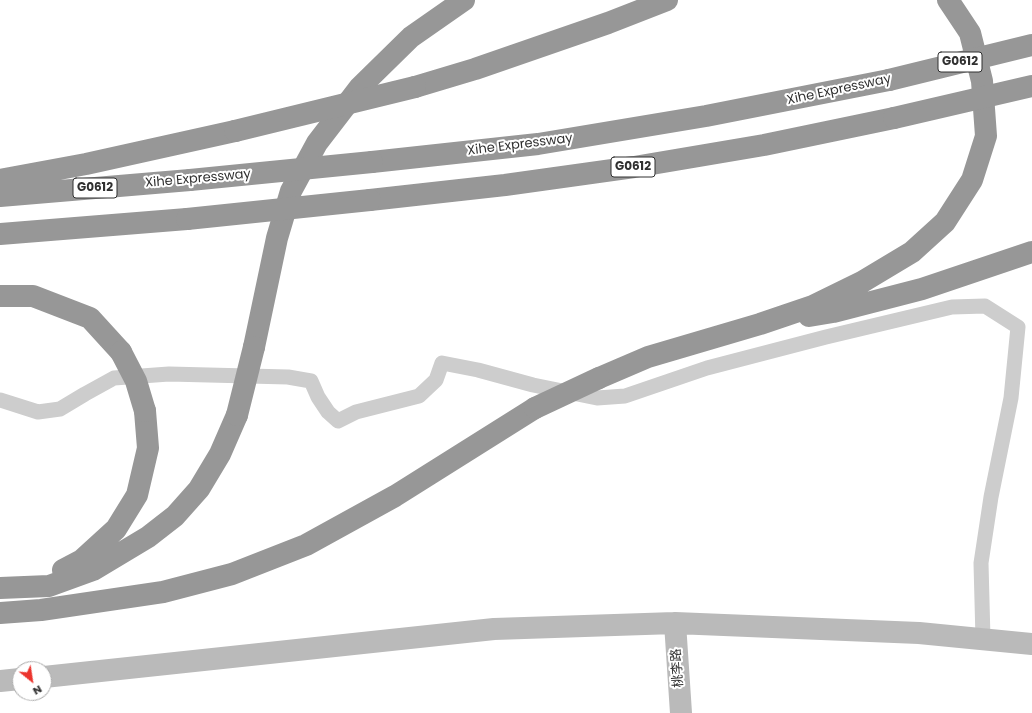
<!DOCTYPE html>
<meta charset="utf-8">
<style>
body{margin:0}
#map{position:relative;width:1032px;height:713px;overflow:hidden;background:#fff;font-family:Poppins,sans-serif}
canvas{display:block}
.north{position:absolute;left:12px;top:661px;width:40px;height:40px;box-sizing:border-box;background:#fff;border:1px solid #acacac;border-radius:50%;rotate:150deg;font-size:11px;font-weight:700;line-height:16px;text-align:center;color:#303030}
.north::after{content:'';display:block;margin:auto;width:14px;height:18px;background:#eb342d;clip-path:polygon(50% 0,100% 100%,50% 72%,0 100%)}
</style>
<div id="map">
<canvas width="1032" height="713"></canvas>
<div class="north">N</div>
</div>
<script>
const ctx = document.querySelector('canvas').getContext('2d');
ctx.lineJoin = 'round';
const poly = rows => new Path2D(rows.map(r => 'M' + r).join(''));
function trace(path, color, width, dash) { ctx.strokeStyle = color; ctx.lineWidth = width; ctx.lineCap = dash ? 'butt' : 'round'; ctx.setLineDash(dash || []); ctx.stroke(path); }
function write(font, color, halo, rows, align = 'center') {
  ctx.font = font + ' Poppins,"Noto Sans SC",sans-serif'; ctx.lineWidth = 4; ctx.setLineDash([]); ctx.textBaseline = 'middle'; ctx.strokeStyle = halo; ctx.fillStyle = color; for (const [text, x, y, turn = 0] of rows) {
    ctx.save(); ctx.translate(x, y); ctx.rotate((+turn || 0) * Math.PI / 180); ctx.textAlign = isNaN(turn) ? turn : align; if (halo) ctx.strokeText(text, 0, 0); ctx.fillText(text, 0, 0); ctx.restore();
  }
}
trace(poly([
 [0,400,38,412,60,409,85,394,114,378,169,374,288,377,311,381,318,397,328,412,338,421,356,412,419,396,436,380,442,363,478,370,533,385,597,398,625,396,707,368,826,337,952,307,985,306,1018,327,1011,398,991,497,981,563,983,639]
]), '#cdcdcd', 15);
trace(poly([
 [675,623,681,713],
 [44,677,494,629,675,623,919,633,1032,644],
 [0,681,20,679]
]), '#bababa', 22);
trace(poly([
 [415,87,475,69,608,23,667,0],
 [372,162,538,144,706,116,889,80],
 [0,180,86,164,235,131],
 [0,196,190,180],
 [370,200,505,185,634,167,764,145,894,118],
 [0,234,187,219],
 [0,296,33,296,90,318,121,352],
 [809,316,833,312,922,289,1032,252],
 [254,347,277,238,291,191,317,143,360,87,411,37,464,0],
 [599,378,648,357,760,324,813,306,862,282,912,252,945,222,972,180,986,136,982,81,970,33,948,0],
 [63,570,82,560,116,529,137,495,148,448,145,411],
 [0,588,49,586,93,570,148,537,175,516,199,489,220,454,237,415],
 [0,613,41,610,163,592,232,574,306,545,395,496,535,408]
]), '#979797', 22);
trace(poly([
 [889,80,1032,45],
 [894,118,1032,86],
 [235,131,415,87],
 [190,180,372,162],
 [187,219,370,200],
 [121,352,136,381,145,411],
 [535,408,599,378],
 [237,415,254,347]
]), '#979797', 22);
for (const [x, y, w] of [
 [960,62,44],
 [633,167,44],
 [95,188,44]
]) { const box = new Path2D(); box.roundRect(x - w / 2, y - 10, w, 20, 3); ctx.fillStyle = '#fff'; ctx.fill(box); trace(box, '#303030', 1); }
write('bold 12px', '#303030', null, [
 ["G0612",960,62],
 ["G0612",633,167],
 ["G0612",95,188]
]);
write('13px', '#303030', '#fff', [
 ["Xihe Expressway",839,90,-12],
 ["Xihe Expressway",520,145,-7],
 ["Xihe Expressway",198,179,-5],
 ["桃李路",678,668,-94]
]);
</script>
